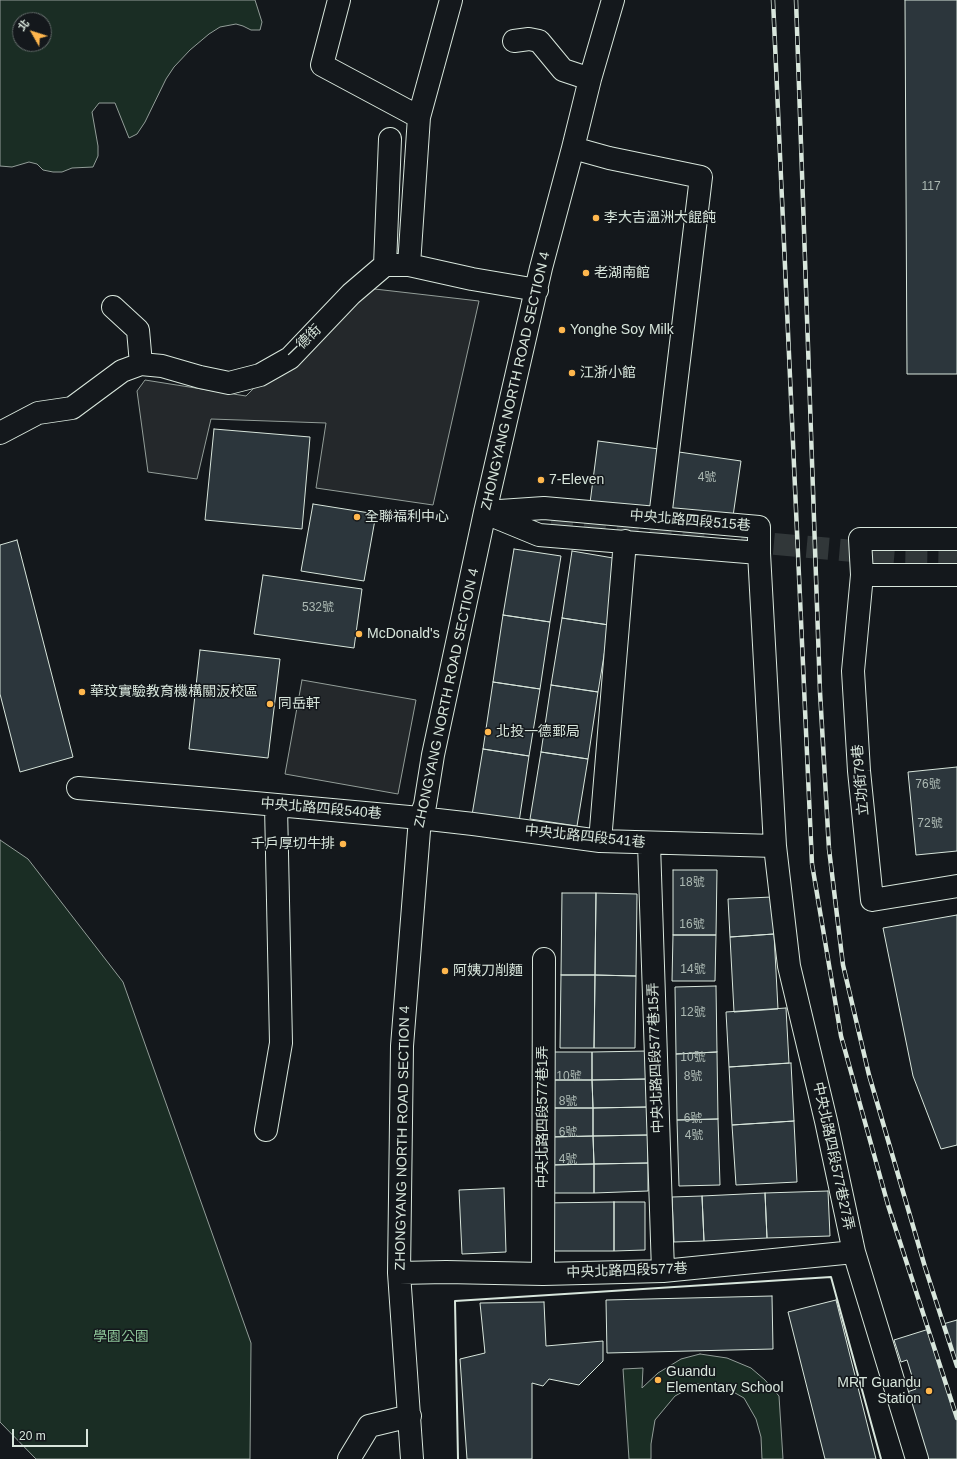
<!DOCTYPE html>
<meta charset="utf-8">
<style>
body{margin:0}
#map{position:relative;width:957px;height:1459px;overflow:hidden;background:#14181c;font-family:Helvetica,"Noto Sans TC",sans-serif}
canvas{display:block}
.north{position:absolute;left:12px;top:12px;width:40px;height:40px;box-sizing:border-box;background:#14181c;border:1px solid #626a69;border-radius:50%;rotate:309deg;font-size:11px;font-weight:700;line-height:16px;text-align:center;color:#d8e6dc}
.north::after{content:'';display:block;margin:auto;width:14px;height:18px;background:#ffb74d;clip-path:polygon(50% 0,100% 100%,50% 72%,0 100%)}
.scale{position:absolute;left:12px;top:1429px;width:76px;height:18px;box-sizing:border-box;border:2px solid #d8e6dc;border-top:0;padding-left:5px;font-size:12px;line-height:14px;white-space:nowrap;color:#d8e6dc;-webkit-text-stroke:3px #14181c;paint-order:stroke}
</style>
<div id="map">
<canvas width="957" height="1459"></canvas>
<div class="north">北</div>
<div class="scale">20 m</div>
</div>
<script>
const ctx = document.querySelector('canvas').getContext('2d');
ctx.lineJoin = 'round';
function fill(path, color) { ctx.fillStyle = color; ctx.fill(path, 'evenodd'); }
const poly = rows => new Path2D(rows.map(r => 'M' + r).join(''));
function trace(path, color, width, dash) { ctx.strokeStyle = color; ctx.lineWidth = width; ctx.lineCap = dash ? 'butt' : 'round'; ctx.setLineDash(dash || []); ctx.stroke(path); }
function write(font, color, halo, rows, align = 'center') {
  ctx.font = font + ' Helvetica,"Noto Sans TC",sans-serif'; ctx.lineWidth = 3; ctx.setLineDash([]); ctx.textBaseline = 'middle'; ctx.strokeStyle = halo; ctx.fillStyle = color; for (const [text, x, y, turn = 0] of rows) {
    ctx.save(); ctx.translate(x, y); ctx.rotate((+turn || 0) * Math.PI / 180); ctx.textAlign = isNaN(turn) ? turn : align; if (halo) ctx.strokeText(text, 0, 0); ctx.fillText(text, 0, 0); ctx.restore();
  }
}
const green = poly([
 [0,0,255,0,262,22,260,30,251,30,243,26,236,24,220,27,209,34,190,50,174,67,166,79,145,122,137,134,129,138,115,103,99,103,92,112,98,146,98,156,93,167,72,168,62,172,53,172,43,170,37,164,29,162,12,167,0,166,0,0],
 [20,20,44,20,44,44,20,44,20,20],
 [0,840,28,859,123,982,251,1343,250,1459,36,1459,0,1422,0,840],
 [700,1354,727,1358,751,1368,765,1380,779,1396,783,1459,762,1459,761,1437,756,1419,744,1398,721,1385,697,1384,675,1396,655,1420,651,1444,651,1459,629,1459,623,1369,643,1368,642,1388,658,1373,681,1359,700,1354]
]);
fill(green, '#1a2d24');
trace(green, '#939e99', 1);
const parking = poly([
 [366,288,479,301,433,505,316,488,326,423,211,419,197,479,148,472,137,391,145,380,246,396,345,298,366,288],
 [302,680,416,700,398,794,285,774,302,680]
]);
fill(parking, '#24282b');
trace(parking, '#939e99', 1);
const building = poly([
 [905,0,957,0,957,374,907,374,905,0],
 [214,429,310,437,302,529,205,520,214,429],
 [598,441,659,449,651,510,590,503,598,441],
 [672,451,741,461,732,523,663,513,672,451],
 [313,504,376,514,364,581,301,571,313,504],
 [17,540,73,757,20,772,0,694,0,545,17,540],
 [514,549,561,556,550,622,503,615,514,549],
 [572,551,619,559,609,625,562,618,572,551],
 [263,575,362,589,354,648,254,634,263,575],
 [503,615,550,622,540,689,493,682,503,615],
 [562,618,609,625,598,692,551,685,562,618],
 [200,650,280,659,268,758,189,749,200,650],
 [493,682,540,689,529,756,483,749,493,682],
 [551,685,598,692,588,759,541,752,551,685],
 [483,749,529,756,519,822,472,815,483,749],
 [541,752,588,759,577,826,530,819,541,752],
 [957,767,957,851,916,855,908,772,957,767],
 [673,870,717,870,716,935,673,935,673,870],
 [562,893,596,893,595,975,561,975,562,893],
 [596,893,637,894,636,976,595,975,596,893],
 [772,897,774,934,730,937,728,899,772,897],
 [957,915,957,1145,941,1149,913,1076,883,928,957,915],
 [774,934,778,1009,734,1012,730,937,774,934],
 [673,935,716,935,715,981,672,981,673,935],
 [561,975,595,975,594,1048,560,1048,561,975],
 [595,975,636,976,635,1048,594,1048,595,975],
 [716,986,717,1052,676,1054,675,987,716,986],
 [786,1008,789,1063,729,1067,726,1012,786,1008],
 [648,1051,648,1079,592,1080,592,1052,648,1051],
 [549,1052,592,1052,592,1080,549,1080,549,1052],
 [717,1052,718,1119,677,1120,676,1054,717,1052],
 [791,1063,794,1121,732,1125,729,1067,791,1063],
 [648,1079,648,1107,593,1108,592,1080,648,1079],
 [549,1080,592,1080,593,1108,550,1108,549,1080],
 [648,1107,648,1135,593,1136,593,1108,648,1107],
 [550,1108,593,1108,593,1136,550,1137,550,1108],
 [718,1119,720,1185,679,1186,677,1120,718,1119],
 [794,1121,797,1182,736,1185,732,1125,794,1121],
 [648,1135,648,1163,594,1164,593,1136,648,1135],
 [593,1136,594,1164,551,1165,550,1137,593,1136],
 [648,1163,648,1191,594,1193,594,1164,648,1163],
 [594,1164,594,1193,551,1193,551,1165,594,1164],
 [504,1188,506,1252,462,1254,459,1190,504,1188],
 [828,1191,830,1236,767,1238,765,1193,828,1191],
 [765,1193,767,1238,704,1241,702,1196,765,1193],
 [702,1196,704,1241,674,1242,672,1197,702,1196],
 [614,1202,645,1202,645,1250,614,1251,614,1202],
 [614,1202,614,1251,544,1251,544,1203,614,1202],
 [772,1296,773,1349,607,1353,606,1300,772,1296],
 [836,1300,876,1459,825,1459,788,1312,836,1300],
 [544,1302,546,1346,603,1341,603,1361,579,1385,549,1379,543,1386,532,1383,532,1459,467,1459,460,1359,485,1353,480,1303,544,1302],
 [957,1320,957,1368,943,1324,957,1320],
 [929,1329,957,1416,957,1459,923,1459,901,1394,916,1389,907,1360,901,1362,894,1340,929,1329]
]);
fill(building, '#2c363c');
trace(building, '#d8e6dc', 1);
trace(poly([
 [551,522,705,538],
 [741,541,899,555,957,556]
]), '#313739', 22, [22, 11]);
const minor = poly([
 [339,0,322,65,419,117],
 [514,41,529,39,539,41,563,70,590,79],
 [573,148,609,158,701,177,660,518],
 [385,265,390,139],
 [409,265,419,117,451,0],
 [113,307,138,330,141,364],
 [0,433,38,413,72,408,122,371,141,364,162,366,200,377,229,383,260,375,290,358,351,294,385,265,409,265,472,279,537,290],
 [485,512,544,508,759,527,759,553,775,846,789,966,826,1121,854,1252,917,1459],
 [488,514,539,535,759,553],
 [957,539,860,539,862,575,853,671,859,771,872,900,957,886],
 [862,575,957,575],
 [78,788,222,800,420,818,473,824,600,841,775,846],
 [600,841,625,541],
 [649,844,663,1271],
 [266,1130,281,1043,276,806],
 [399,1273,446,1272,543,1274,663,1271,854,1252],
 [543,1274,544,959],
 [349,1459,369,1426,410,1416],
 [412,1459,399,1273,402,1046,420,818,425,805,433,755,485,512,541,268,573,148,590,79,613,0]
]);
trace(minor, '#d8e6dc', 24);
trace(minor, '#14181c', 22);
const rail = poly([
 [773,0,812,864,841,1036,888,1205,957,1418],
 [796,0,820,692,829,849,843,965,869,1075,925,1267,957,1366]
]);
trace(rail, '#d8e6dc', 4.5);
trace(rail, '#14181c', 3, [9]);
trace(poly([
 [458,1459,455,1301,831,1277,881,1459]
]), '#d8e6dc', 2);
for (const [x, y, r, color] of [
 [596,218,4,"#ffb74d"],
 [586,273,4,"#ffb74d"],
 [562,330,4,"#ffb74d"],
 [572,373,4,"#ffb74d"],
 [541,480,4,"#ffb74d"],
 [357,517,4,"#ffb74d"],
 [359,634,4,"#ffb74d"],
 [82,692,4,"#ffb74d"],
 [270,704,4,"#ffb74d"],
 [488,732,4,"#ffb74d"],
 [343,844,4,"#ffb74d"],
 [445,971,4,"#ffb74d"],
 [658,1380,4,"#ffb74d"],
 [929,1391,4,"#ffb74d"]
]) { const dot = new Path2D(); dot.arc(x, y, r, 0, 2 * Math.PI); ctx.fillStyle = color; ctx.fill(dot); trace(dot, '#14181c', 1.5); }
write('12px', '#adbab4', null, [
 ["117",931,187],
 ["4號",707,478],
 ["532號",318,608],
 ["76號",928,785],
 ["72號",930,824],
 ["18號",692,883],
 ["16號",692,925],
 ["14號",693,970],
 ["12號",693,1013],
 ["10號",693,1058],
 ["10號",569,1077],
 ["8號",693,1077],
 ["8號",568,1102],
 ["6號",693,1119],
 ["6號",568,1133],
 ["4號",694,1136],
 ["4號",568,1160]
]);
write('14px', '#d8e6dc', '#14181c', [
 ["李大吉溫洲大餛飩",604,218],
 ["老湖南館",594,273],
 ["Yonghe Soy Milk",570,330],
 ["江浙小館",580,373],
 ["7-Eleven",549,480],
 ["全聯福利中心",365,517],
 ["McDonald's",367,634],
 ["華玟實驗教育機構關汳校區",90,692],
 ["同岳軒",278,704],
 ["北投一德郵局",496,732],
 ["千戶厚切牛排",335,844,"right"],
 ["阿姨刀削麵",453,971],
 ["Guandu",666,1372],
 ["Elementary School",666,1388],
 ["MRT Guandu",921,1383,"right"],
 ["Station",921,1399,"right"]
], 'left');
write('14px', '#d8e6dc', '#14181c', [
 ["一德街",304,342,-44],
 ["ZHONGYANG NORTH ROAD SECTION 4",516,381,-77],
 ["中央北路四段515巷",690,521,5],
 ["ZHONGYANG NORTH ROAD SECTION 4",447,698,-78],
 ["立功街79巷",861,780,-95],
 ["中央北路四段540巷",321,809,5],
 ["中央北路四段541巷",585,837,6],
 ["中央北路四段577巷15弄",656,1058,-92],
 ["中央北路四段577巷1弄",543,1117,-90],
 ["ZHONGYANG NORTH ROAD SECTION 4",403,1138,-89],
 ["中央北路四段577巷27弄",833,1156,78],
 ["中央北路四段577巷",627,1271,-2]
]);
write('14px', '#8ac095', '#14181c', [
 ["學園公園",121,1337]
]);
</script>
